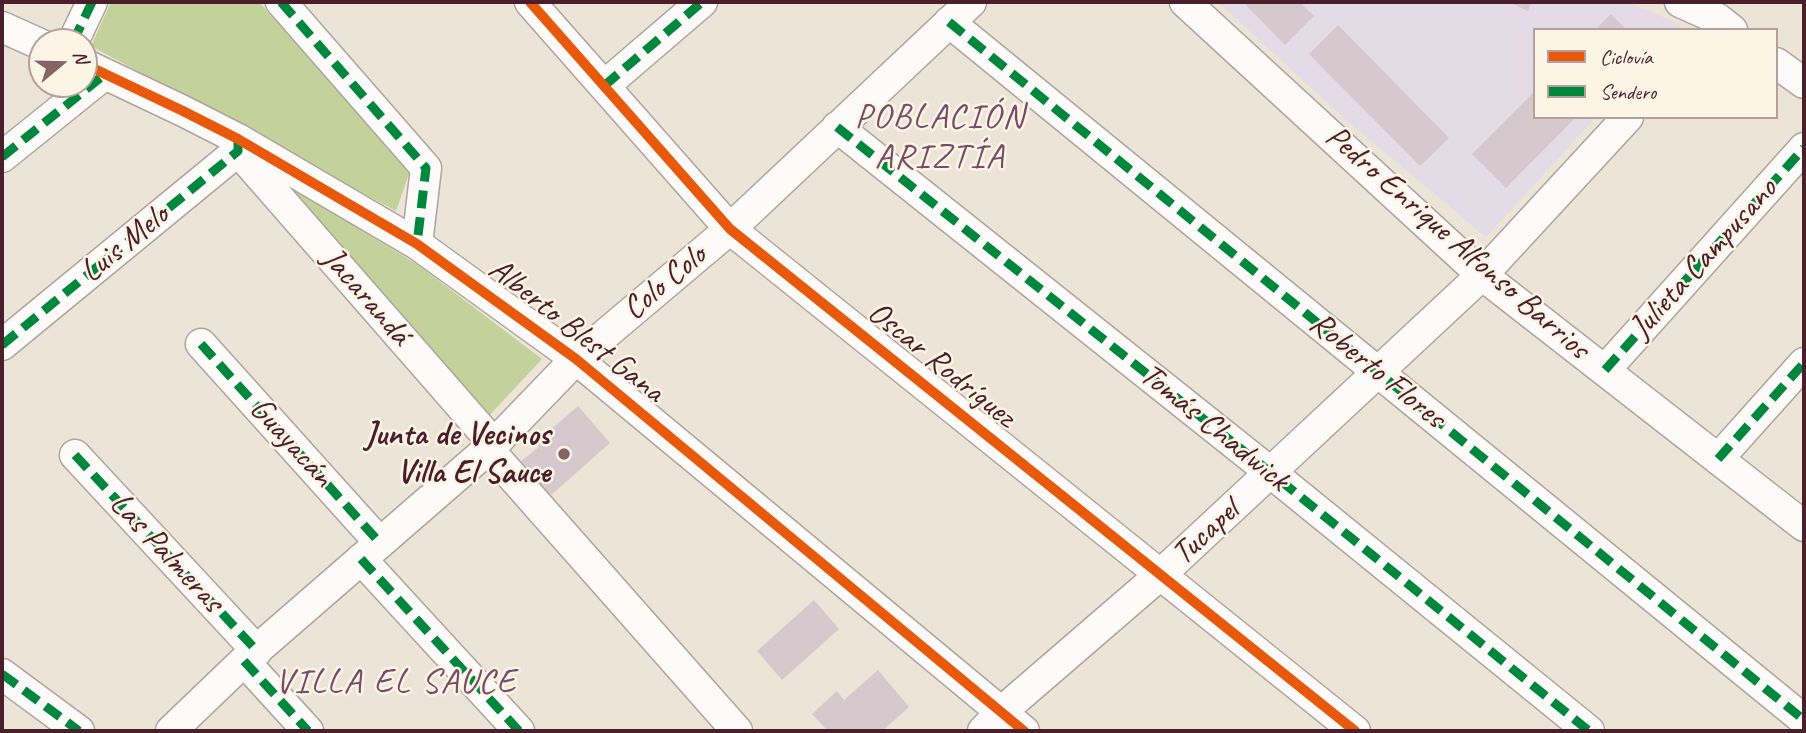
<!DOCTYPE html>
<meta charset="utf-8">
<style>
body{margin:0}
#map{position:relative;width:1806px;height:733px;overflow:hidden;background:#ece4d6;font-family:Caveat,sans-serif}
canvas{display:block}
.frame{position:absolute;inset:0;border:4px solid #4a1f2b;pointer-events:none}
.legend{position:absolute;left:1533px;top:28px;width:245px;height:91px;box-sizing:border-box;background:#fcf5e5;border:2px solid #b59f9b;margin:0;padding:9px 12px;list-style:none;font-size:21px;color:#4a1f2b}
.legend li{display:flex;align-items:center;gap:14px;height:35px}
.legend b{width:35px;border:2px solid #b59f9b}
.north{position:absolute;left:28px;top:28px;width:70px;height:70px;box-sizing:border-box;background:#fcf5e5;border:2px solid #b59f9b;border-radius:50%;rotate:71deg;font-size:19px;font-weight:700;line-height:28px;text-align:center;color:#4a1f2b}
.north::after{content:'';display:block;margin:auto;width:24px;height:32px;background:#836467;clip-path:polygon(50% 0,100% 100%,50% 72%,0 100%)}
</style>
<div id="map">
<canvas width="1806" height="733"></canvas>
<div class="frame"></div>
<ul class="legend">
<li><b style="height:9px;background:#e8590c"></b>Ciclovía</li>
<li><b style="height:9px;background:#00873e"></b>Sendero</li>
</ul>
<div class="north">N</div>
</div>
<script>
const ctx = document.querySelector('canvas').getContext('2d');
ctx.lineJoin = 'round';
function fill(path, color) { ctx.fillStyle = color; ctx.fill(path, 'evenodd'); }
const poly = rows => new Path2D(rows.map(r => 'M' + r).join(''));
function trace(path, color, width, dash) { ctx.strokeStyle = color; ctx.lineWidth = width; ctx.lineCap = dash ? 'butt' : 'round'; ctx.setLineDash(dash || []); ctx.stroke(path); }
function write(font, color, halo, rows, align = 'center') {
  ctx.font = font + ' Caveat,sans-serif'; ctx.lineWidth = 5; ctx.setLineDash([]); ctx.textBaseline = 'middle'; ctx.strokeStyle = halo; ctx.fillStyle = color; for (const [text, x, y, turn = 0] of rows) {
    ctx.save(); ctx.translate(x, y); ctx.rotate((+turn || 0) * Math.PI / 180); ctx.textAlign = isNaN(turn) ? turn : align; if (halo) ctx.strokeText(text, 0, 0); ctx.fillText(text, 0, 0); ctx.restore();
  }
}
fill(poly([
 [1218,2,1629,2,1681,25,1677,30,1535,30,1535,117,1596,117,1486,237,1347,121]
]), '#e5dbe6');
fill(poly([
 [111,2,259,2,410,171,396,211,91,46],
 [283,182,418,265,542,359,485,420]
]), '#c3d19b');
fill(poly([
 [1243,2,1300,2,1314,16,1285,45],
 [1509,2,1532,2,1528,11],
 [1611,14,1627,30,1595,30],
 [1338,25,1449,138,1420,166,1309,54],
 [1535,91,1535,117,1576,117,1506,188,1472,154],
 [578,406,610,443,550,496,521,461,539,447,535,443],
 [814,600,839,629,782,680,757,651],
 [878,670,909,707,882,731,828,731,812,714,837,691,844,700]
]), '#d5c9cd');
const minor = poly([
 [281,2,426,168,417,244],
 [530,2,730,229,1355,731],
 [1185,2,1482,275,1804,526],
 [1680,2,1718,19,1732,30],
 [949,22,1804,720],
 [2,27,42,45],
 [73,42,92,2],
 [1776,63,1804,83],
 [84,64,183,111,238,139,417,244,576,359,1024,731],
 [604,86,702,2],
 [837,127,1270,472,1589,731],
 [238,151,494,444],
 [2,157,105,74],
 [201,344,380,543],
 [2,345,238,151,238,139],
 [1605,370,1804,148],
 [488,449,737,731],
 [75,455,257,651],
 [1718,459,1804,363],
 [361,559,519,731],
 [244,661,308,731],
 [2,674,79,731],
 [171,731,244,661,494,444,576,359,730,229,971,2],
 [983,731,1000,713,1160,575,1482,275,1628,117]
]);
trace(minor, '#aea49d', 33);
trace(minor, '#fcfbf9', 30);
trace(poly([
 [281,2,426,168,417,244],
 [949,22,1804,720],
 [73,42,92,2],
 [604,86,702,2],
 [837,127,1270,472,1589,731],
 [2,157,105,74],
 [201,344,380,543],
 [2,345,238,151,238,139],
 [1605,370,1804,148],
 [75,455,257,651],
 [1718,459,1804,363],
 [361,559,519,731],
 [244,661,308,731],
 [2,674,79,731]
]), '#00873e', 9, [18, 9]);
trace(poly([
 [530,2,730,229,1355,731],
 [84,64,183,111,238,139,417,244,576,359,1024,731]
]), '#e8590c', 10);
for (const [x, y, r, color] of [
 [564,454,7,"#836467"]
]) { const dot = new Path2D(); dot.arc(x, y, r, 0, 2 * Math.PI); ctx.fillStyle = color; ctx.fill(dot); trace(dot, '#fcf5e5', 2.5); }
write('33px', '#4a1f2b', '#fcf5e5', [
 ["Pedro Enrique Alfonso Barrios",1457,243,41],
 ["Luis Melo",125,244,-39],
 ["Julieta Campusano",1704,259,-48],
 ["Colo Colo",665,283,-40],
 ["Jacarandá",366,297,49],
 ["Alberto Blest Gana",576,331,38],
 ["Oscar Rodríguez",941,365,39],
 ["Roberto Flores",1377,371,39],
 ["Tomás Chadwick",1214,428,39],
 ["Guayacán",291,443,48],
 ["Tucapel",1206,533,-43],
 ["Las Palmeras",166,553,47]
]);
write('bold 33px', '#4a1f2b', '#fcf5e5', [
 ["Junta de Vecinos",550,435],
 ["Villa El Sauce",550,473]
], 'right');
ctx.letterSpacing = '2px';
write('35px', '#784c68', '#fcf5e5', [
 ["POBLACIÓN",940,118],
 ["ARIZTÍA",940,158],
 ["VILLA EL SAUCE",396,683]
]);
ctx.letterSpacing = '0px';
</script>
